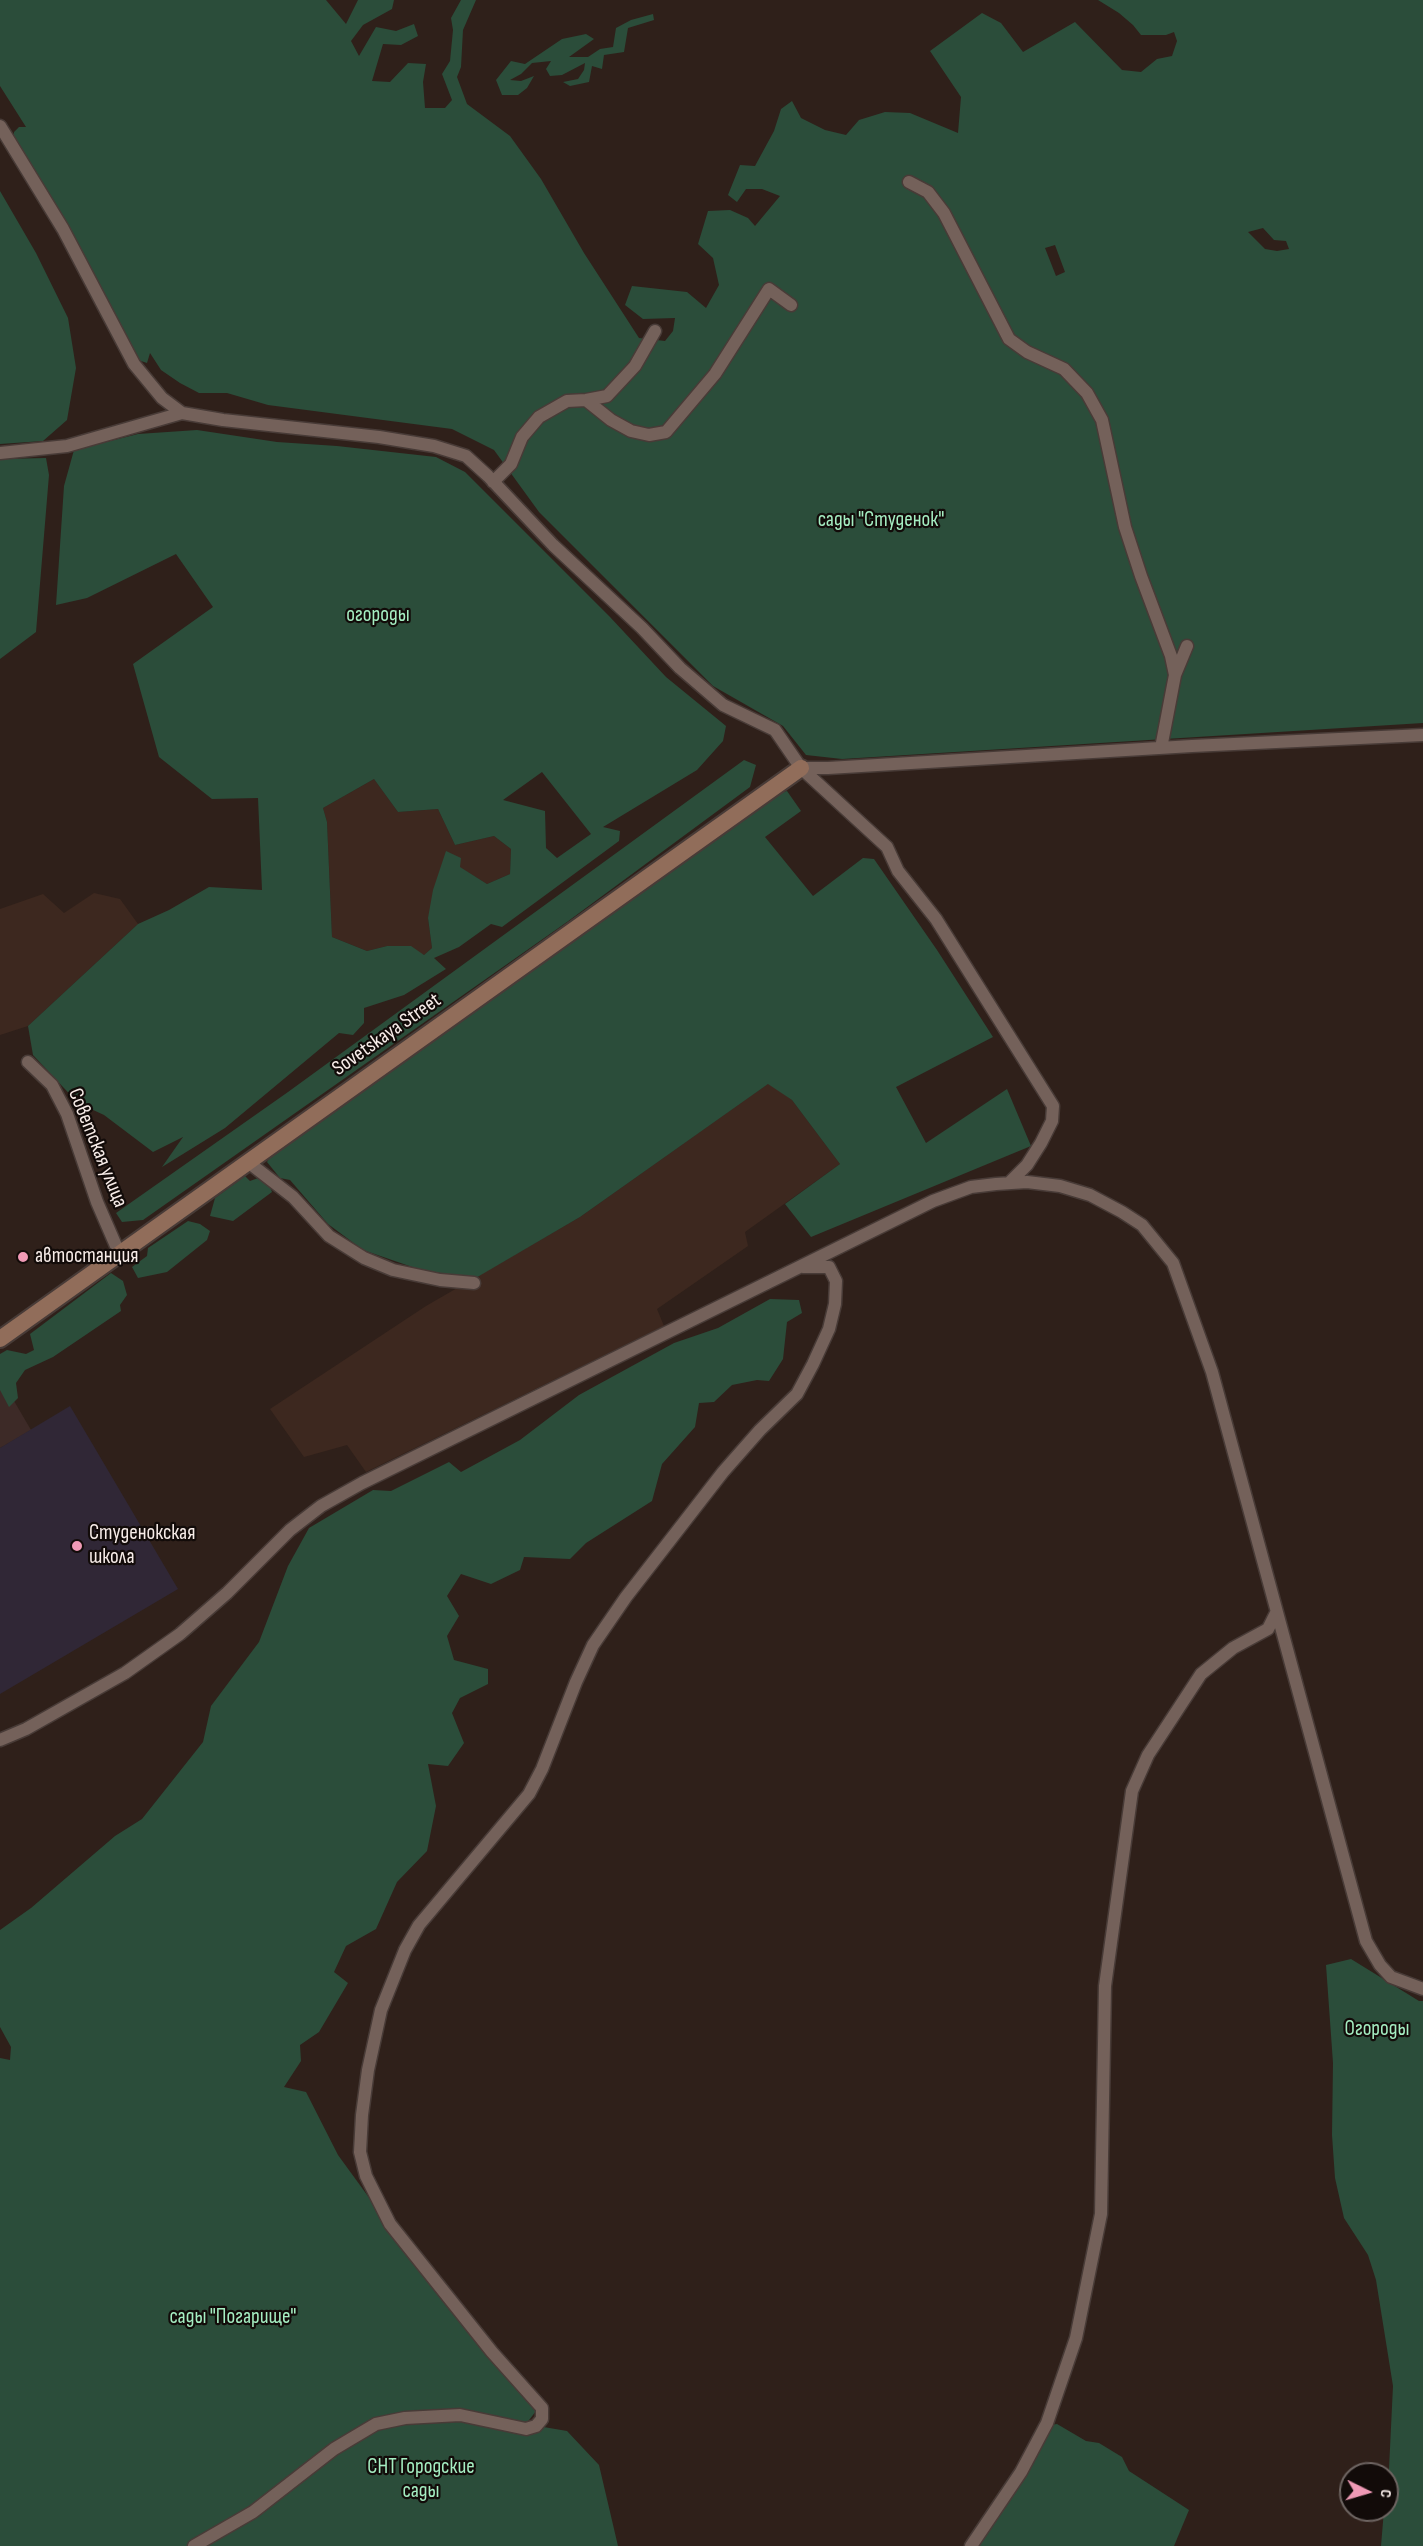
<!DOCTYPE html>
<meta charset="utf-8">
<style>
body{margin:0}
#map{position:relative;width:1423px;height:2546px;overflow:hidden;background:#2f201a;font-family:"Sofia Sans Condensed",sans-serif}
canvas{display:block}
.north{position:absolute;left:1339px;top:2462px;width:60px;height:60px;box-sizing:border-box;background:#120b09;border:2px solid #6e6562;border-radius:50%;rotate:95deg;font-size:16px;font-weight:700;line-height:24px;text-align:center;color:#f7ece8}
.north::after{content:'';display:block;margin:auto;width:21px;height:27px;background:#f09ab6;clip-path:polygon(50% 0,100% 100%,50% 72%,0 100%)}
</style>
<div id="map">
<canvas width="1423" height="2546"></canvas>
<div class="north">С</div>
</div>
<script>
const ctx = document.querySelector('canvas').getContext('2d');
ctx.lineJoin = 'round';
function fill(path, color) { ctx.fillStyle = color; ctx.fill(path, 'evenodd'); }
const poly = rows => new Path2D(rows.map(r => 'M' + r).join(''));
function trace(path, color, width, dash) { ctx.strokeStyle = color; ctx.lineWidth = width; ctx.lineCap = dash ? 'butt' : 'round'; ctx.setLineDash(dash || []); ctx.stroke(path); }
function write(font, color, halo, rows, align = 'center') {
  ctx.font = font + ' "Sofia Sans Condensed",sans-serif'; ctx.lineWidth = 4.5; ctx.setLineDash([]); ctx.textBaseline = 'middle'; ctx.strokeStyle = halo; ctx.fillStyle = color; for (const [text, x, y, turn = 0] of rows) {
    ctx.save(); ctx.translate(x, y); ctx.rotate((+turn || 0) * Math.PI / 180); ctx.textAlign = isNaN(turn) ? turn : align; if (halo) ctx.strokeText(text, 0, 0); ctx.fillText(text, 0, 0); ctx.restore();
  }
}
fill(poly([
 [0,1377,31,1430,0,1448]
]), '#3d2a27');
fill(poly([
 [374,779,398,812,438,809,455,845,494,836,511,849,510,874,487,884,459,867,428,918,432,948,424,955,387,946,367,951,332,937,327,822,323,808],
 [94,893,120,899,138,924,28,1026,0,1035,0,909,43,894,64,913],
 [769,1083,792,1100,840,1164,745,1232,748,1246,657,1309,664,1326,366,1472,347,1445,304,1457,270,1409,426,1306,580,1217]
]), '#3d281f');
fill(poly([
 [70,1406,178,1589,0,1694,0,1448]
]), '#302736');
fill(poly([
 [0,0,326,0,346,24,358,0,394,0,392,9,363,25,351,41,359,56,376,27,396,31,414,24,418,36,401,45,383,44,372,81,390,82,408,63,426,64,423,82,425,108,445,108,452,100,442,74,450,61,453,30,451,18,461,0,476,0,463,30,461,67,457,77,467,104,510,136,541,179,584,253,639,338,665,341,673,331,675,318,643,319,625,305,632,286,687,292,706,308,719,285,713,258,698,244,708,211,730,210,748,218,755,226,780,196,762,189,746,189,737,202,728,195,740,165,755,166,774,131,781,109,792,101,801,118,825,130,846,135,859,120,885,112,910,113,958,133,961,97,930,51,982,13,1001,23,1023,52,1075,22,1122,70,1141,72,1157,59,1172,56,1177,41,1174,32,1166,35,1141,35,1133,25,1119,13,1098,0,1423,0,1423,723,842,759,806,755,783,726,713,686,539,512,494,450,452,429,268,405,227,393,199,393,180,383,161,370,150,353,147,363,138,360,13,139,14,132,19,127,26,127,0,86],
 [1263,228,1274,240,1286,241,1289,249,1277,251,1265,249,1248,232],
 [1055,245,1065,272,1056,276,1045,248],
 [653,14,654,20,628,28,624,52,604,55,602,69,592,66,589,82,570,86,563,82,578,79,584,70,585,63,562,75,550,76,546,69,551,61,532,63,521,74,510,80,521,81,534,76,527,88,518,95,502,95,496,80,511,61,525,64,562,39,586,34,594,39,569,57,588,57,600,49,613,47,616,28,631,20],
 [0,191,36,253,68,318,76,368,67,420,43,441,0,444],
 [197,430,277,442,337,446,436,457,465,472,610,617,666,677,726,726,723,741,697,770,603,827,620,831,619,841,502,927,491,924,459,947,434,958,446,969,404,995,364,1008,364,1023,353,1035,339,1033,225,1128,162,1167,183,1137,153,1152,104,1115,78,1103,33,1055,28,1026,138,924,169,910,209,887,262,890,258,798,212,799,159,757,133,664,213,607,176,554,87,598,56,605,64,486,74,450,138,434],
 [542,772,591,834,557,858,546,848,545,811,503,800],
 [374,779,398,812,438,809,455,845,494,836,511,849,510,874,487,884,460,867,461,858,446,851,433,890,428,918,432,948,424,955,411,946,387,946,367,951,332,937,327,822,323,808],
 [46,458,49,475,36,632,0,659,0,459],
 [744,760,756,765,750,787,567,922,143,1220,122,1222,116,1213,288,1092],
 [787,791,801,811,765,837,813,896,863,858,874,859,937,950,993,1037,896,1087,926,1143,1007,1089,1031,1146,811,1237,785,1204,840,1164,792,1100,768,1084,580,1217,474,1279,418,1269,363,1250,328,1224,290,1180,280,1178,267,1162,272,1153,775,794],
 [245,1176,250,1181,258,1178,269,1184,272,1192,233,1221,210,1216,215,1198],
 [188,1221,200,1224,210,1231,207,1240,167,1272,138,1278,132,1267,147,1256,148,1248],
 [111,1273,123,1281,127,1295,120,1305,121,1311,53,1357,25,1370,16,1383,18,1398,9,1407,0,1390,0,1354,7,1350,26,1354,34,1350,30,1334],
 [770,1299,799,1300,802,1313,787,1322,783,1359,769,1381,757,1380,732,1385,714,1402,699,1403,695,1427,662,1464,652,1501,586,1543,570,1559,524,1557,520,1570,491,1584,461,1574,447,1596,459,1616,447,1636,454,1660,488,1669,488,1684,460,1698,452,1713,464,1743,448,1766,428,1764,436,1806,427,1851,397,1882,376,1929,346,1946,334,1972,348,1983,319,2032,300,2045,301,2061,284,2087,306,2092,338,2155,453,2313,536,2411,526,2424,567,2431,599,2465,618,2546,0,2546,0,2058,10,2060,11,2047,0,2027,0,1930,31,1908,115,1836,142,1819,203,1742,211,1706,259,1642,288,1566,309,1528,373,1490,391,1491,449,1462,461,1472,520,1440,579,1395,674,1343,718,1328],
 [1351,1959,1419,2001,1423,2001,1423,2546,1381,2546,1384,2510,1387,2510,1393,2386,1376,2280,1368,2255,1344,2218,1335,2178,1332,2135,1333,2063,1326,1965],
 [1057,2424,1086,2441,1099,2443,1122,2457,1129,2471,1189,2510,1174,2546,977,2546,1051,2425]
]), '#2b4d3a');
const street = poly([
 [0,126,63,229,134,364,162,398,182,413,223,420,379,437,434,446,466,456,488,476,553,545,642,628,680,668,723,705,775,730,801,768,887,847,898,871,936,919,1053,1106,1052,1121,1041,1143,1027,1165,1009,1183],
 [909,182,928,192,944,213,1009,339,1027,352,1064,369,1087,393,1102,420,1125,527,1141,576,1171,656,1175,675,1161,748],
 [586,400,611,420,631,431,649,435,666,432,715,374,769,289,791,305],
 [0,453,67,446,182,413],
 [493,482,511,464,522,437,539,417,567,401,586,400,607,396,635,366,655,331],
 [1175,675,1187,646],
 [801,768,828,768,1192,746,1423,735],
 [28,1062,52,1085,67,1114,97,1202,120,1255],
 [248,1162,293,1197,329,1236,364,1258,393,1270,440,1280,474,1283],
 [0,1740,26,1729,125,1673,180,1634,227,1593,290,1530,321,1506,362,1483,933,1201,971,1187,996,1184,1027,1182,1060,1186,1090,1195,1122,1212,1142,1225,1173,1263,1212,1372,1366,1941,1380,1965,1391,1977,1423,1989],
 [194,2546,253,2512,334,2449,376,2424,405,2418,460,2415,526,2429,536,2426,542,2419,542,2408,492,2352,390,2224,366,2176,360,2152,362,2115,368,2070,381,2010,405,1950,419,1925,529,1794,542,1769,576,1682,593,1645,626,1597,723,1472,760,1430,797,1394,813,1364,829,1329,835,1304,836,1281,829,1267,803,1267],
 [971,2546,1021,2472,1047,2423,1076,2338,1101,2214,1105,1986,1132,1791,1148,1755,1201,1674,1233,1648,1268,1629,1276,1613]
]);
const secondary = poly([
 [0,1339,801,768]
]);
trace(street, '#483b37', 15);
trace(secondary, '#483b37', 20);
trace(street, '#74615a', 12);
trace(secondary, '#916d5a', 16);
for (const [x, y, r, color] of [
 [23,1257,6,"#f09ab6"],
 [77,1546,6,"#f09ab6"]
]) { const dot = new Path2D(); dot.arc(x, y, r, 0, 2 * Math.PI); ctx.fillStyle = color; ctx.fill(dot); trace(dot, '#120b09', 2); }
write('21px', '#a5eec2', '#120b09', [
 ["сады \"Студенок\"",881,521],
 ["огороды",378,616],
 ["Огороды",1377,2030],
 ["сады \"Погарище\"",233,2318],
 ["СНТ Городские",421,2468],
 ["сады",421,2492]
]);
write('21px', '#f7ece8', '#120b09', [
 ["Sovetskaya Street",387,1035,-35],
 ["Советская улица",97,1148,68]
]);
write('21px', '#f7ece8', '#120b09', [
 ["автостанция",35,1257],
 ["Студенокская",89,1534],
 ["школа",89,1558]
], 'left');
</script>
